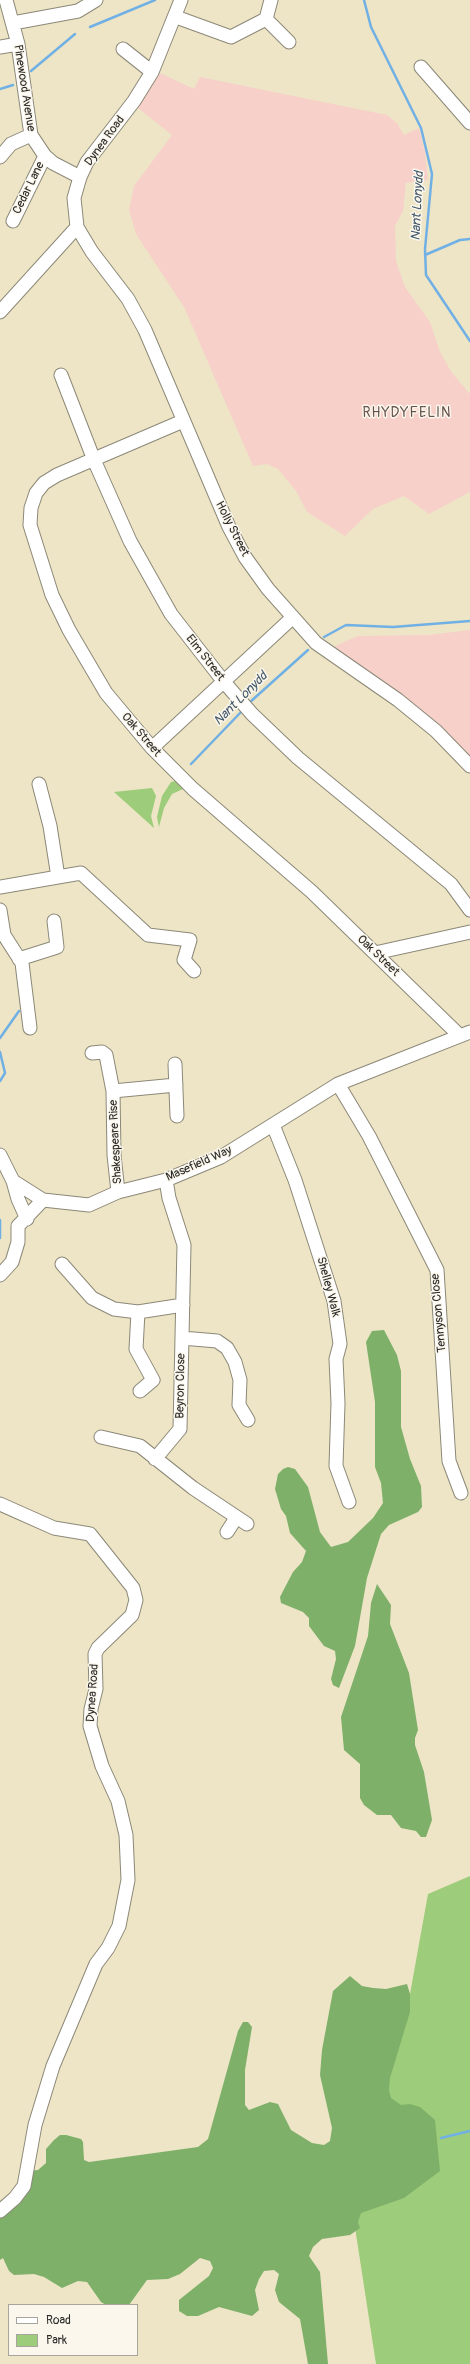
<!DOCTYPE html>
<style>
body{margin:0}
#map{position:relative;width:470px;height:2364px;overflow:hidden;background:#ede5c6;font-family:Pangolin,sans-serif}
canvas{display:block}
.legend{position:absolute;left:8px;top:2304px;width:130px;height:52px;box-sizing:border-box;background:#fbf7ec;border:1px solid #a8a59f;margin:0;padding:5px 7px;list-style:none;font-size:12px;color:#2b2b2b}
.legend li{display:flex;align-items:center;gap:8px;height:20px}
.legend b{width:20px;border:1px solid #a8a59f}
</style>
<div id="map">
<canvas width="470" height="2364"></canvas>
<ul class="legend">
<li><b style="height:5px;background:#fff"></b>Road</li>
<li><b style="height:11px;background:#9dcc7a"></b>Park</li>
</ul>
</div>
<script>
const ctx = document.querySelector('canvas').getContext('2d');
ctx.lineJoin = 'round';
function fill(path, color) { ctx.fillStyle = color; ctx.fill(path, 'evenodd'); }
const poly = rows => new Path2D(rows.map(r => 'M' + r).join(''));
function trace(path, color, width, dash) { ctx.strokeStyle = color; ctx.lineWidth = width; ctx.lineCap = dash ? 'butt' : 'round'; ctx.setLineDash(dash || []); ctx.stroke(path); }
function write(font, color, halo, rows, align = 'center') {
  ctx.font = font + ' Pangolin,sans-serif'; ctx.lineWidth = 3; ctx.setLineDash([]); ctx.textBaseline = 'middle'; ctx.strokeStyle = halo; ctx.fillStyle = color; for (const [text, x, y, turn = 0] of rows) {
    ctx.save(); ctx.translate(x, y); ctx.rotate((+turn || 0) * Math.PI / 180); ctx.textAlign = isNaN(turn) ? turn : align; if (halo) ctx.strokeText(text, 0, 0); ctx.fillText(text, 0, 0); ctx.restore();
  }
}
fill(poly([
 [160,73,194,89,200,77,387,115,397,123,404,135,419,128,425,152,428,180,406,183,403,211,395,226,396,261,405,287,430,322,440,352,452,373,470,394,470,492,429,514,404,496,373,509,345,536,307,512,296,491,278,469,267,464,253,466,184,307,136,234,129,210,134,186,172,135,138,108],
 [470,630,470,760,334,650,337,645,358,636,428,635]
]), '#f7d0ca');
fill(poly([
 [175,781,183,789,172,794,164,808,159,827,157,817,162,796,171,782],
 [152,788,156,796,151,816,154,828,114,792],
 [470,1876,470,2364,376,2364,350,2195,410,1994,428,1894]
]), '#9dcc7a');
fill(poly([
 [384,1330,397,1355,401,1371,401,1427,410,1459,421,1486,422,1507,418,1512,389,1525,381,1534,367,1578,355,1646,339,1688,333,1685,331,1679,336,1659,335,1651,324,1646,309,1626,309,1618,303,1612,281,1603,280,1597,283,1591,293,1572,302,1562,306,1551,290,1533,286,1516,281,1509,275,1489,278,1474,283,1469,288,1467,295,1469,308,1487,320,1532,331,1547,348,1542,373,1518,383,1503,381,1483,375,1467,375,1402,366,1342,372,1331],
 [377,1584,391,1605,390,1624,409,1673,418,1730,415,1738,415,1745,424,1772,432,1820,426,1837,421,1837,416,1831,401,1828,391,1815,377,1815,364,1805,360,1798,360,1764,344,1750,341,1717,368,1636,371,1603],
 [350,1976,362,1986,373,1988,386,1989,407,1984,410,1994,410,2012,390,2078,389,2090,391,2098,401,2105,410,2104,420,2107,435,2120,440,2171,404,2198,361,2213,358,2222,360,2228,350,2235,322,2239,313,2247,309,2256,320,2272,328,2364,308,2364,300,2319,279,2302,275,2290,279,2274,274,2270,264,2271,259,2279,255,2290,259,2310,252,2316,219,2307,198,2316,187,2316,179,2311,179,2300,209,2276,213,2268,210,2261,200,2258,180,2274,168,2279,147,2280,129,2305,106,2305,101,2302,87,2282,78,2281,62,2288,44,2277,34,2274,14,2275,9,2271,3,2258,0,2260,0,2211,27,2171,38,2170,46,2163,46,2149,54,2140,60,2135,66,2135,81,2139,83,2142,84,2160,89,2162,198,2147,208,2139,238,2031,243,2022,248,2022,252,2027,245,2070,245,2105,249,2110,270,2102,278,2104,291,2130,312,2143,324,2145,330,2141,332,2128,320,2075,322,2050,333,1991]
]), '#7eb06a');
trace(poly([
 [364,0,371,27,421,128,432,174,425,249,426,275,470,341],
 [90,27,155,0],
 [31,71,75,34],
 [0,89,13,85],
 [425,255,460,240,470,239],
 [324,637,346,625,393,627,470,621],
 [249,703,308,650],
 [191,764,243,710],
 [0,1038,19,1011],
 [0,1052,5,1073,0,1081],
 [0,1220,0,1238],
 [441,2138,470,2131]
]), '#70b0e4', 2.5);
const minor = poly([
 [6,0,18,44,31,135,45,156,53,163,80,177],
 [181,0,152,72,134,101,87,162,80,177,74,198,77,227,92,252,128,299,145,330,229,527,245,557,268,589,316,643,398,700,436,731,470,766],
 [176,17,231,37,266,19,271,0],
 [266,19,289,42],
 [13,23,78,11,96,0],
 [0,47,18,44],
 [123,49,152,72],
 [421,67,470,123],
 [0,157,11,144,31,135],
 [13,221,45,156],
 [0,312,77,227],
 [61,375,94,460,130,541,171,614,224,682,252,714,298,758,451,884,470,910],
 [183,421,57,475,44,483,36,493,31,508,30,525,52,595,69,630,106,693,152,748,193,789,312,892,459,1035],
 [152,748,292,618],
 [39,784,50,826,58,877],
 [0,887,81,873,148,935,190,940,184,960,194,971],
 [0,910,4,935,22,963,30,1028],
 [375,953,470,932],
 [19,959,57,947,54,921],
 [92,1053,102,1052,106,1055,113,1091,114,1155,118,1192],
 [175,1064,177,1116],
 [338,1084,369,1136,437,1270,449,1461,461,1493],
 [113,1091,176,1085],
 [273,1125,295,1180,334,1301,340,1344,336,1359,338,1403,336,1466,349,1502],
 [0,1155,13,1181,43,1200,89,1205,118,1192,166,1180,221,1157,338,1084,470,1032],
 [13,1181,18,1199,27,1219],
 [62,1264,92,1298,114,1309,138,1312,183,1305],
 [0,1275,12,1262,18,1242,18,1226,43,1200],
 [138,1312,136,1349,153,1380,140,1391],
 [182,1338,217,1341,227,1348,235,1362,240,1380,239,1405,248,1420],
 [101,1437,140,1446,193,1488,247,1524],
 [155,1459,180,1429,184,1245,169,1198,166,1180],
 [0,1504,54,1528,90,1534,133,1588,136,1600,132,1615,98,1648,95,1654,96,1689,91,1709,90,1726,102,1766,118,1801,126,1835,128,1880,119,1926,108,1948,96,1964,53,2066,35,2125,24,2186,15,2198,0,2211],
 [227,1532,236,1518]
]);
trace(minor, '#8c8878', 15);
trace(minor, '#fff', 13);
write('12px', '#2b2b2b', '#fbf7ec', [
 ["Pinewood Avenue",24,88,81],
 ["Dynea Road",105,141,-54],
 ["Cedar Lane",29,188,-64],
 ["Holly Street",232,529,63],
 ["Elm Street",205,658,52],
 ["Oak Street",141,735,49],
 ["Oak Street",378,956,44],
 ["Shakespeare Rise",116,1142,-93],
 ["Masefield Way",199,1164,-24],
 ["Shelley Walk",328,1287,75],
 ["Tennyson Close",439,1313,-95],
 ["Beyron Close",181,1386,-89],
 ["Dynea Road",93,1693,-86]
]);
write('italic 13px', '#435a6c', '#fbf7ec', [
 ["Nant Lonydd",418,206,-87],
 ["Nant Lonydd",241,699,-45]
]);
ctx.letterSpacing = '1px';
write('14px', '#66524d', '#fbf7ec', [
 ["RHYDYFELIN",407,413]
]);
ctx.letterSpacing = '0px';
</script>
